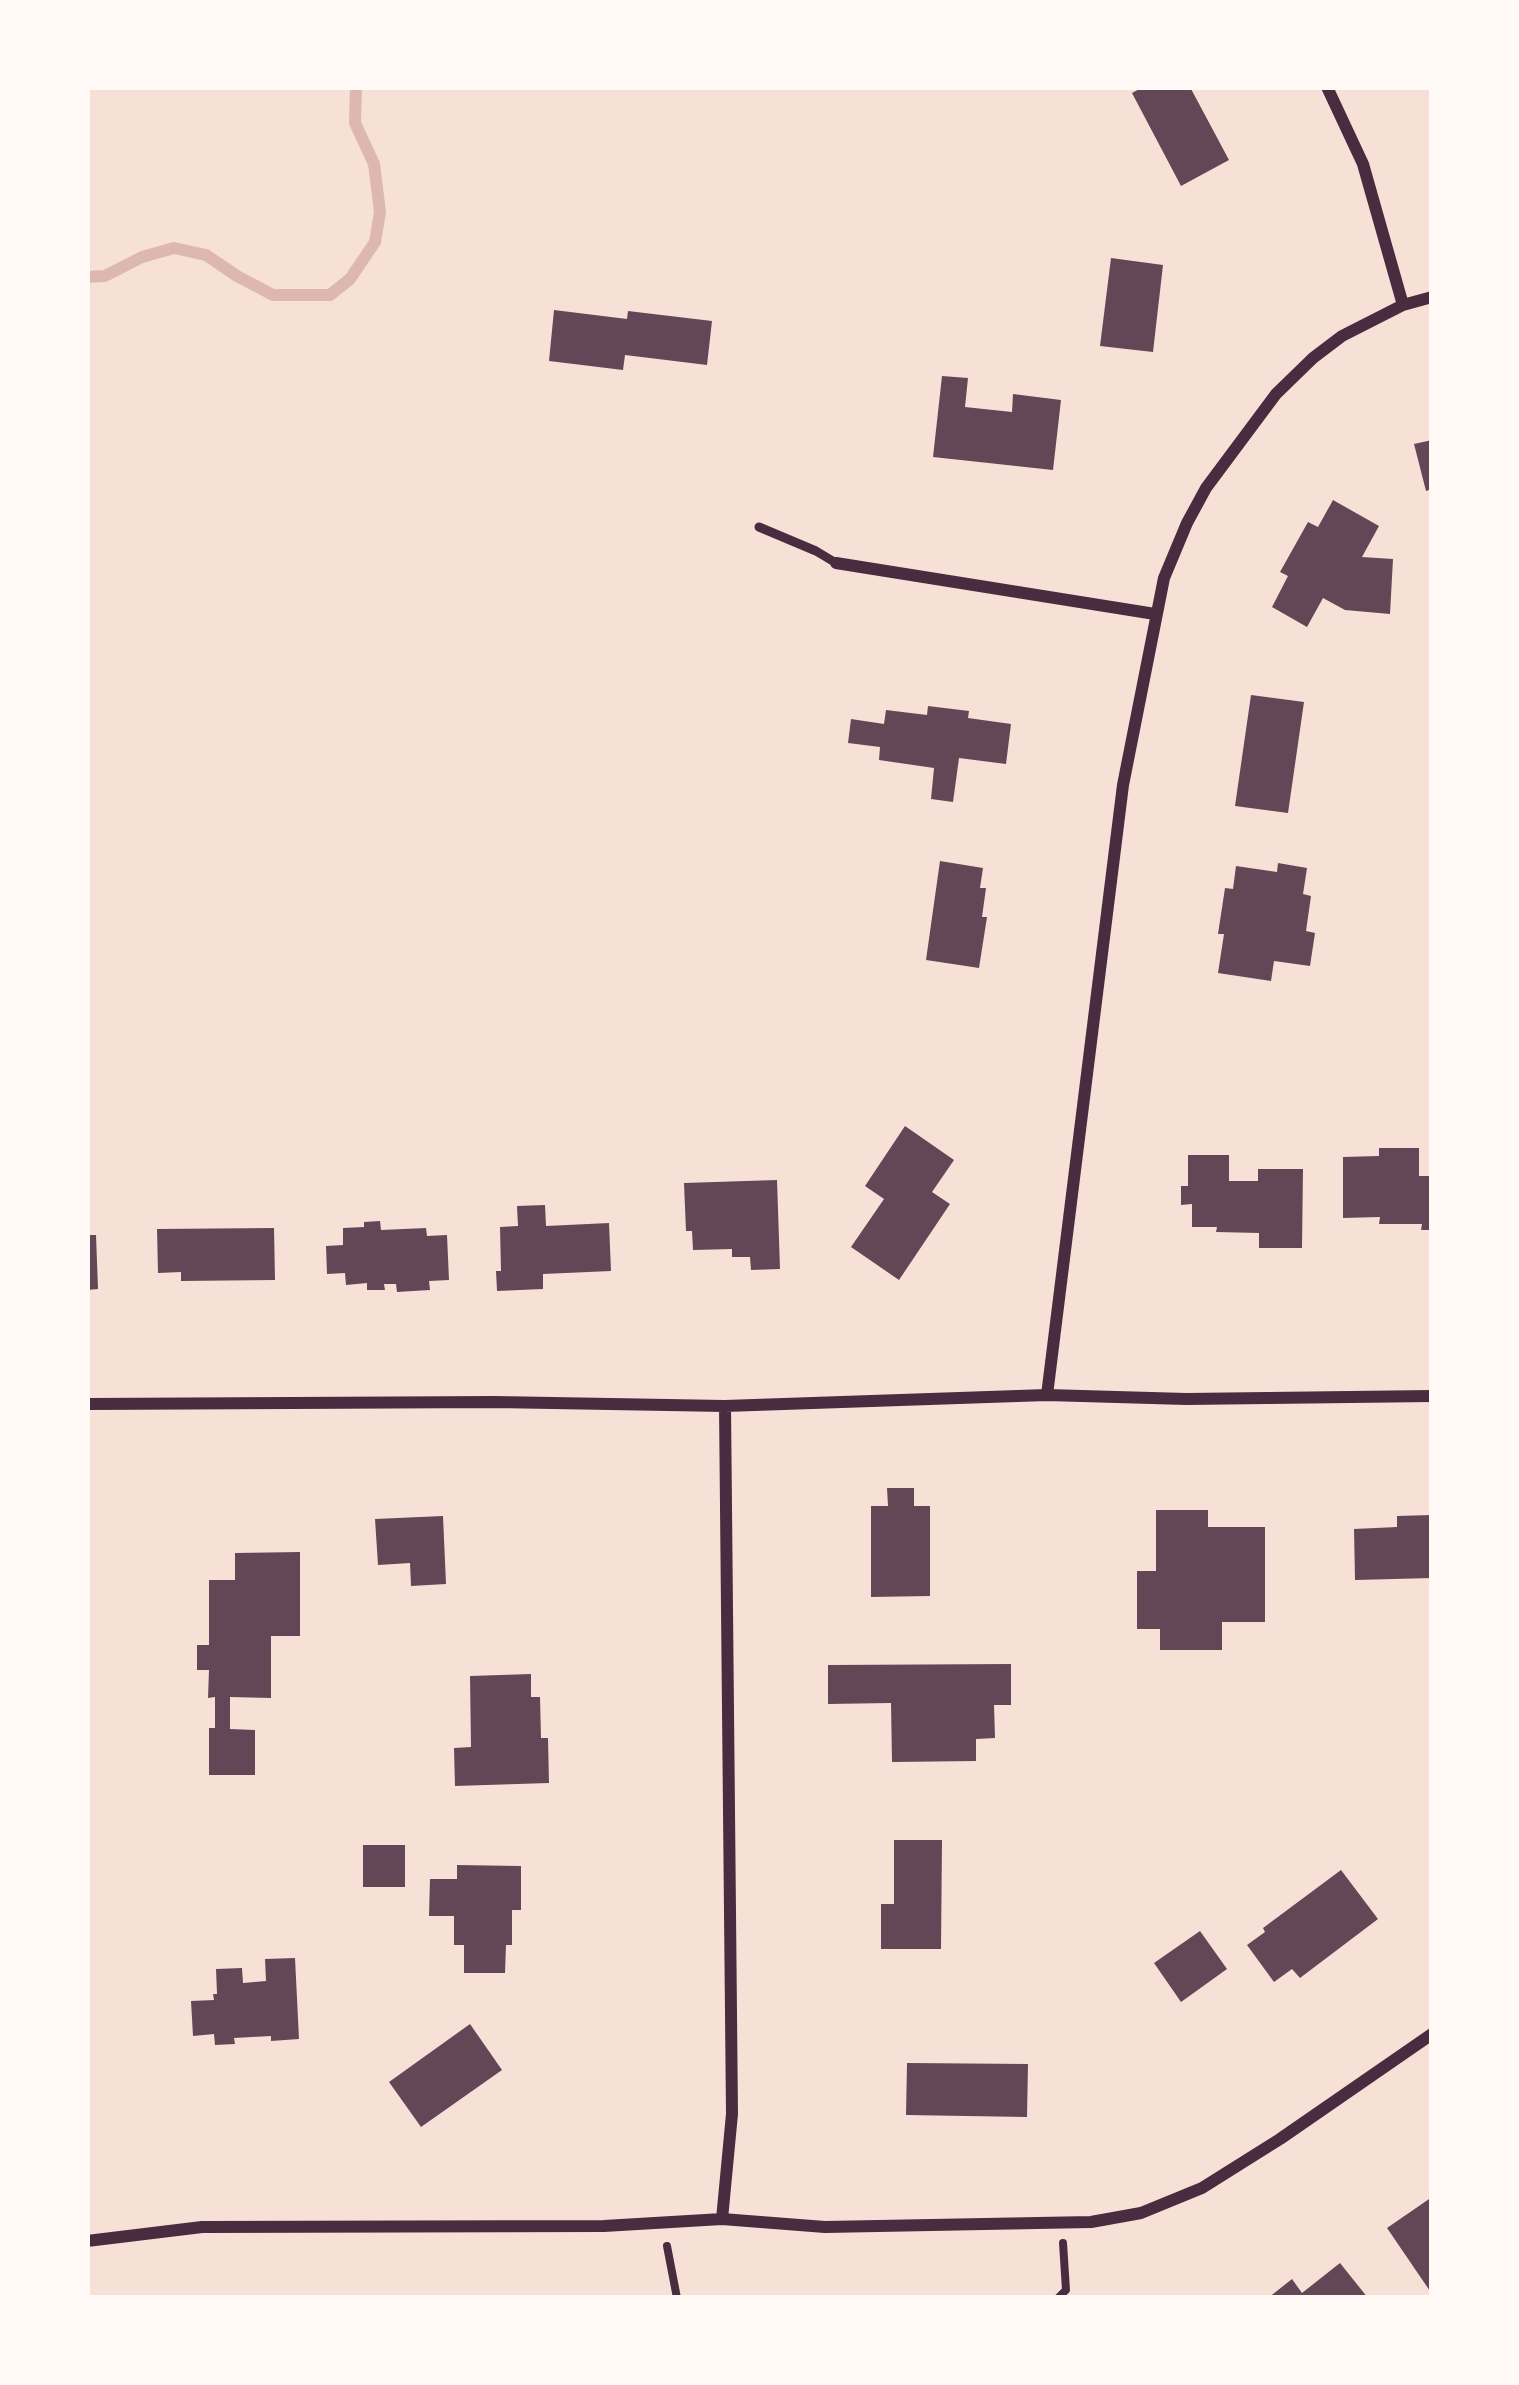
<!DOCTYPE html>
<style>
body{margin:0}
#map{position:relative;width:1519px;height:2385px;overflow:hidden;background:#f7e1d7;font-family:Montserrat,sans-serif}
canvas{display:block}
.frame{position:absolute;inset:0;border:90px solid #fffaf5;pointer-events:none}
</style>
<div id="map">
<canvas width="1519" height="2385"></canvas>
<div class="frame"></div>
</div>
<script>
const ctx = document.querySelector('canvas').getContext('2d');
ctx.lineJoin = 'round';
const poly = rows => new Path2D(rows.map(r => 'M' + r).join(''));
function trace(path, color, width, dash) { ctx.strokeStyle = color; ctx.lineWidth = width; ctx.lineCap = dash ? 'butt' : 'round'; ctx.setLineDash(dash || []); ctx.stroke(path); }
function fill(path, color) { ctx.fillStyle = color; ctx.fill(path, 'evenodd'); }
trace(poly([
 [87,277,105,276,142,257,174,248,206,255,237,276,273,295,330,295,350,279,375,242,380,212,374,164,355,123,356,87]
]), '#dcb8b0', 12);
fill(poly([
 [1143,87,1190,87,1229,160,1181,186,1132,93],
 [1111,258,1163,265,1153,352,1100,346],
 [554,310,627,319,628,311,712,321,707,365,625,355,623,370,549,361],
 [942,376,968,378,965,407,1012,412,1013,394,1061,400,1053,470,933,457],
 [1432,440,1432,489,1426,491,1414,444],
 [1333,500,1379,526,1362,557,1393,559,1390,614,1345,610,1323,598,1307,627,1272,607,1288,576,1280,572,1308,522,1318,527],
 [1251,695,1304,702,1288,813,1235,806],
 [928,706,969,711,968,718,1011,724,1006,764,959,758,953,802,931,799,934,768,879,760,880,747,848,743,851,719,884,724,886,710,927,715],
 [940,861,983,868,980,888,986,888,982,917,987,917,979,968,926,960],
 [1278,863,1307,868,1303,894,1311,896,1306,931,1315,933,1310,966,1274,961,1271,981,1218,973,1224,934,1218,934,1225,888,1233,889,1236,866,1277,872],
 [905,1126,954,1160,932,1192,950,1204,899,1280,851,1247,884,1199,865,1186],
 [1379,1148,1419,1148,1419,1176,1432,1176,1432,1230,1421,1230,1422,1224,1379,1224,1380,1217,1343,1218,1343,1157,1379,1156],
 [1188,1155,1229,1155,1229,1181,1258,1181,1258,1169,1303,1169,1302,1248,1259,1248,1259,1233,1216,1232,1217,1227,1192,1227,1192,1204,1181,1205,1181,1186,1188,1186],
 [777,1180,780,1269,751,1270,750,1257,732,1257,732,1249,693,1250,692,1231,686,1231,684,1183],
 [545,1205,546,1226,609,1223,611,1271,543,1274,543,1289,497,1291,496,1271,501,1271,500,1227,518,1226,517,1206],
 [380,1221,381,1230,426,1228,427,1236,447,1235,449,1280,429,1281,430,1290,397,1292,396,1284,384,1284,385,1290,367,1290,367,1283,346,1285,345,1273,327,1274,326,1246,343,1245,343,1228,364,1227,364,1222],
 [274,1228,275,1280,181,1281,181,1272,158,1273,157,1229],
 [87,1235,96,1235,98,1289,87,1290],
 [887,1488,914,1488,914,1506,930,1506,930,1596,871,1597,871,1506,888,1506],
 [1156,1510,1208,1510,1208,1527,1265,1527,1265,1622,1222,1622,1222,1650,1160,1650,1160,1629,1137,1629,1137,1571,1156,1571],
 [1432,1515,1432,1578,1355,1580,1354,1529,1397,1527,1397,1516],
 [443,1516,446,1584,411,1586,410,1563,378,1565,375,1519],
 [300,1552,300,1636,271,1636,271,1698,230,1697,230,1729,255,1730,255,1775,209,1775,209,1728,215,1728,215,1697,208,1698,209,1670,197,1670,197,1645,209,1645,209,1580,235,1580,235,1553],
 [1011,1664,1011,1705,994,1705,995,1738,976,1739,976,1761,892,1762,891,1703,828,1704,828,1665],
 [531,1674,531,1697,540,1697,541,1738,548,1738,549,1783,455,1786,454,1748,471,1747,470,1676],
 [894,1840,942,1840,941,1949,881,1949,881,1904,894,1904],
 [363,1845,405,1845,405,1887,363,1887],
 [457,1865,521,1866,521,1910,512,1910,512,1945,506,1945,505,1973,464,1973,464,1945,454,1945,454,1916,429,1916,430,1879,457,1879],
 [1341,1870,1378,1919,1300,1978,1292,1969,1274,1982,1247,1945,1265,1932,1263,1928],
 [1200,1931,1227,1969,1181,2002,1154,1963],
 [295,1958,299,2039,271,2041,271,2036,234,2038,235,2044,215,2045,214,2034,193,2036,191,2001,214,2000,213,1994,217,1994,216,1969,242,1968,243,1983,266,1981,265,1959],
 [470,2024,502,2070,421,2127,389,2082],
 [907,2063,1028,2064,1027,2117,906,2115],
 [1432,2197,1432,2294,1387,2228],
 [1340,2263,1368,2298,1268,2298,1292,2279,1302,2293]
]), '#644757');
trace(poly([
 [667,2246,677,2298],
 [1058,2298,1066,2290,1063,2243]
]), '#4a2c40', 8);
trace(poly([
 [759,527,816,551,836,563]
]), '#4a2c40', 9);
trace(poly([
 [1327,87,1363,164,1403,305],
 [836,563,1155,614],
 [1047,1395,1123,785,1164,578,1187,523,1206,488,1276,394,1313,358,1342,336,1403,305,1432,297],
 [87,1404,495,1402,725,1406,1047,1395,1186,1399,1432,1396],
 [722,2219,732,2114,725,1406],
 [87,2241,202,2227,604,2226,722,2219,825,2227,1091,2222,1141,2213,1202,2188,1280,2139,1432,2034]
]), '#4a2c40', 12);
</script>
